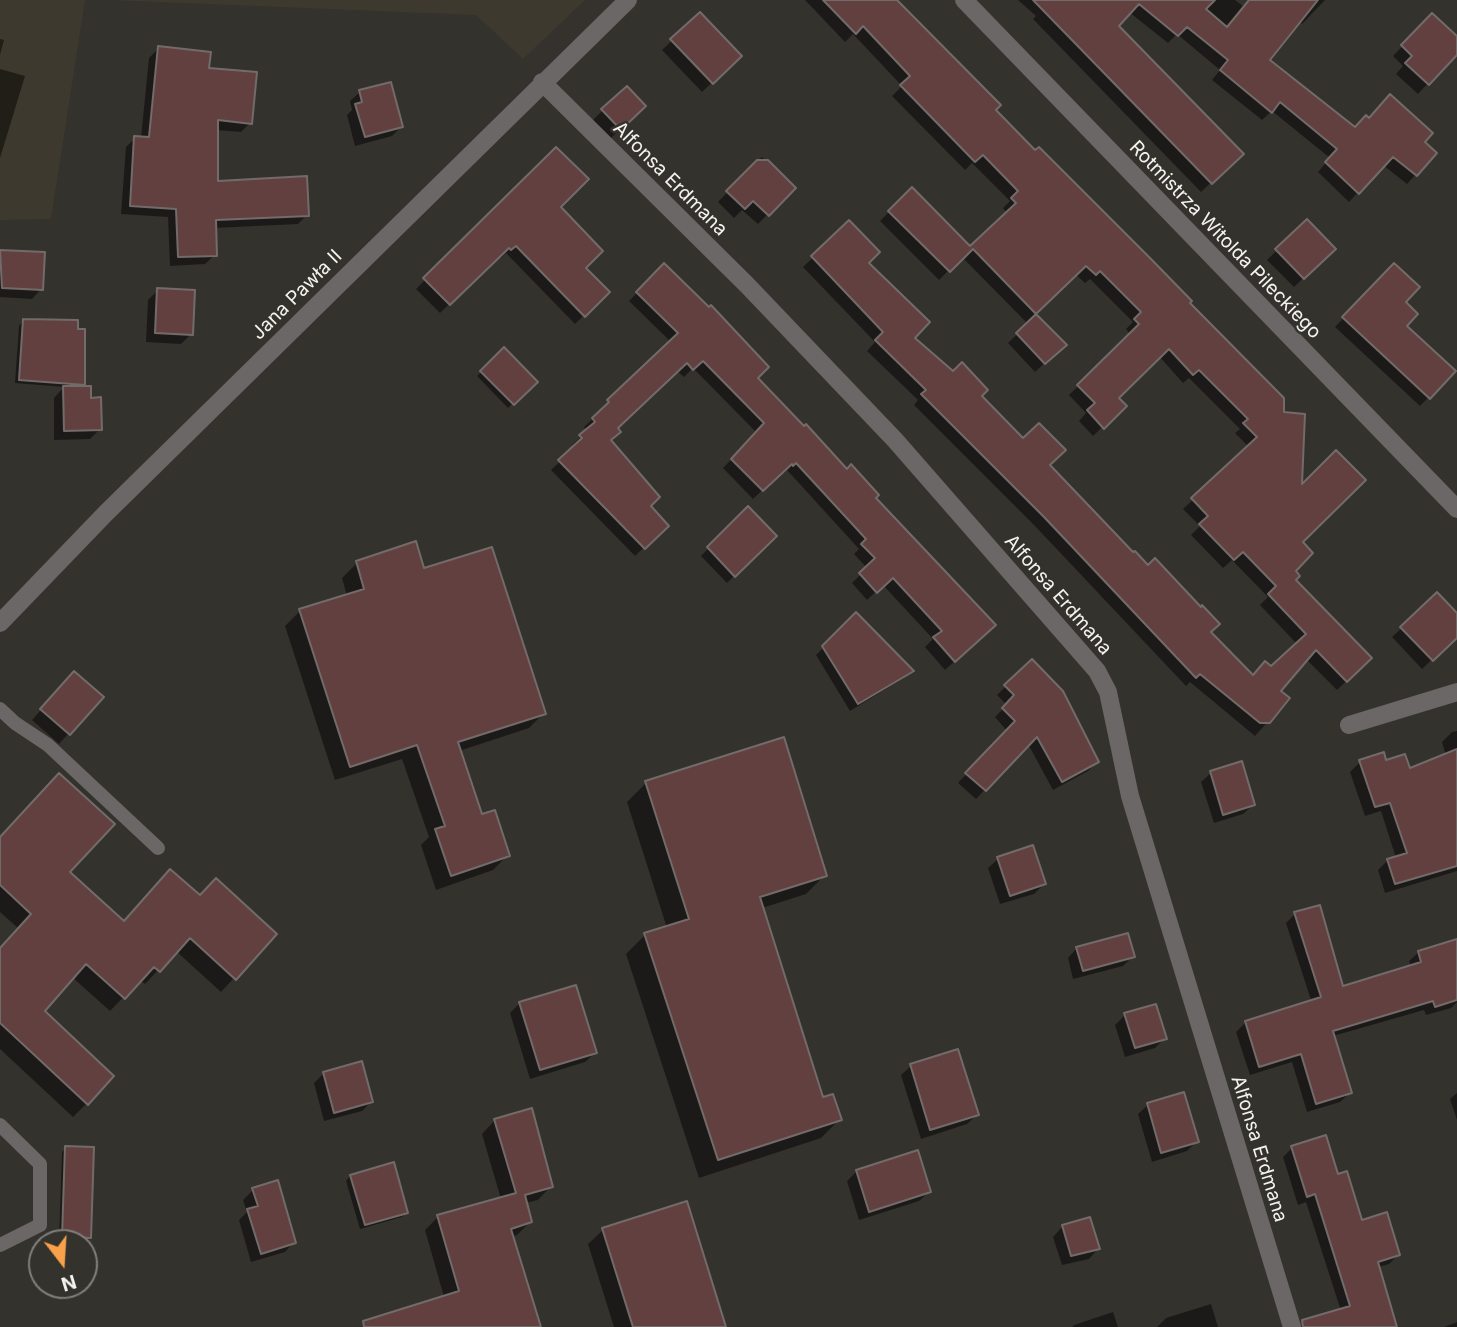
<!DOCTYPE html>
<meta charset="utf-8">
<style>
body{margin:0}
#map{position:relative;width:1457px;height:1327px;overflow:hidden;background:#34322d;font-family:Inter,sans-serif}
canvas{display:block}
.north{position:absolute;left:28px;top:1229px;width:70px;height:70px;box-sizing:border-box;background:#34322d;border:2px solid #817f7b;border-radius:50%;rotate:163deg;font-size:19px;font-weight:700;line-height:28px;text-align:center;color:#f5f3f0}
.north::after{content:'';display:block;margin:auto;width:24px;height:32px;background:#f8a14a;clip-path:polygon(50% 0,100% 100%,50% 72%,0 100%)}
</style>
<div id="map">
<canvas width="1457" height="1327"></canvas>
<div class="north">N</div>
</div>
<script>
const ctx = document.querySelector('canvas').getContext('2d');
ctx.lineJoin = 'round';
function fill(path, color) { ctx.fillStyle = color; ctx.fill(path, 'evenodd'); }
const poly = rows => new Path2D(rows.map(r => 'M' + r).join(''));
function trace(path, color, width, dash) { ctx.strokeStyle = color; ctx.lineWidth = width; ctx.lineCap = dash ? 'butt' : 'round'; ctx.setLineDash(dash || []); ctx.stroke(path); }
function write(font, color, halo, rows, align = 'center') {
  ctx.font = font + ' Inter,sans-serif'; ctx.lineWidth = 5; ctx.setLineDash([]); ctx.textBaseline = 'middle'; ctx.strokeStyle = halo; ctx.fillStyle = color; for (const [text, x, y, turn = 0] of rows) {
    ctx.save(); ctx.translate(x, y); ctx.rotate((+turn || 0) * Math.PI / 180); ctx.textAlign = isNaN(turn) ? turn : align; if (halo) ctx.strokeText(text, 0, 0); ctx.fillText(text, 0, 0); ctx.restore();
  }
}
fill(poly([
 [0,0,85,0,51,219,0,220],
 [110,0,585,0,523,59,476,15]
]), '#3e392e');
fill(poly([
 [805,0,897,0,998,105,993,110,1282,399,1301,542,1293,571,1294,580,1370,658,1337,690,1306,659,1279,692,1288,699,1255,736,1190,682,1186,686,1035,526,914,405,918,400,867,351,875,342,803,267,849,223,866,263,912,338,980,396,1252,677,1271,669,1297,644,1260,605,1268,597,1232,560,1223,568,1191,535,1200,526,1183,509,1249,447,1235,433,1240,429,1189,378,1183,383,1159,356,1116,398,1124,406,1093,436,1079,421,1086,413,1069,395,1131,335,1126,329,1133,322,1090,279,1085,283,1075,274,1034,314,1064,345,1035,372,1008,343,1028,324,962,257,939,280,880,221,912,189,970,248,1007,213,1003,208,1010,201,972,163,965,170,892,96,902,86,853,34,845,42],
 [1018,0,1105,0,1117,26,1241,154,1201,192,1033,19,1036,16],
 [1131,0,1235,0,1263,22,1283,0,1325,0,1302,24,1299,21,1268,61,1354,129,1422,142,1435,153,1407,184,1383,165,1349,202,1318,172,1330,158,1272,111,1262,120,1212,80,1220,70,1177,34,1168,43,1124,8],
 [700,14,740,56,702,92,662,50],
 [1432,15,1457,39,1457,52,1418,94,1396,74,1403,66,1393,56],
 [0,39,4,40,0,55],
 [159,48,207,70,250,123,241,132,216,130,216,183,307,215,298,224,214,228,215,255,205,264,170,266,168,217,121,214,126,147,135,138,141,138,149,58],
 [0,69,25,76,0,158],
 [360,92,401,127,392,136,355,146,347,115,352,110,350,101],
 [643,106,610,139,593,120,603,110],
 [556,149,558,207,584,268,608,292,575,324,506,253,501,258,499,256,440,313,416,289],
 [762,157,794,188,758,224,742,210,734,218,718,202],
 [1307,221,1333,249,1294,287,1267,260],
 [0,251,43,253,41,289,32,299,0,297],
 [1394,265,1404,302,1405,326,1454,371,1420,406,1335,327],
 [664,266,755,378,874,498,985,634,945,670,925,647,933,639,883,585,867,600,852,583,867,568,854,554,859,549,787,470,784,473,782,471,753,499,723,468,757,433,693,368,684,377,677,371,616,428,610,441,648,506,666,526,635,556,551,470,574,448,572,445,587,431,584,427,601,411,600,410,671,342,629,301],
 [158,290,191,334,181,344,146,342,148,300],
 [23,321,83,384,79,388,89,399,100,429,90,439,54,440,54,398,64,387,15,383,19,326],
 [504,350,535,382,508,408,477,376],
 [748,508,775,536,727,583,701,556],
 [357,563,423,570,544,713,529,728,459,751,481,816,508,855,493,870,436,890,421,845,429,837,402,759,335,780,285,626,300,611,347,596,342,578],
 [1437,595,1457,619,1457,635,1422,669,1392,637],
 [856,615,911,671,904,678,850,711,816,655],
 [1032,661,1097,762,1088,771,1053,790,1028,744,976,799,958,783,1007,731,995,717,1007,705,997,695],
 [65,683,101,697,59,744,32,720],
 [1457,731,1457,871,1385,893,1378,870,1388,860,1396,858,1381,811,1365,816,1350,772,1360,762,1385,762,1409,771,1446,756,1442,742,1452,732],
 [1211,773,1253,805,1243,814,1214,823,1201,782],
 [646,783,825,875,806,894,762,908,822,1099,840,1119,821,1138,699,1178,626,954,645,935,667,928,627,802],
 [0,839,67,872,123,923,200,897,234,978,221,992,176,951,145,984,140,980,110,1011,72,977,42,1011,87,1103,73,1117,0,1049,0,963,19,929,0,912],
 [998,859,1044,884,1034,894,1000,904,988,868],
 [1295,914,1342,988,1411,967,1409,961,1419,952,1457,945,1457,1002,1451,1008,1426,1015,1424,1010,1333,1036,1350,1093,1340,1102,1307,1112,1292,1062,1250,1075,1236,1032,1246,1022,1311,1000,1286,923],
 [1077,948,1133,956,1123,966,1073,979,1068,958],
 [520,1003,595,1053,585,1062,530,1079,510,1013],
 [1125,1015,1165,1038,1155,1048,1125,1057,1115,1025],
 [911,1066,977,1115,967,1124,921,1139,901,1075],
 [324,1073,371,1102,362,1111,324,1121,314,1083],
 [1457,1093,1457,1120,1450,1099],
 [1148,1105,1197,1141,1187,1151,1152,1162,1138,1114],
 [495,1120,551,1186,538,1200,525,1203,530,1222,517,1235,511,1237,539,1327,374,1327,444,1297,425,1230,438,1217,501,1199,482,1134],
 [66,1148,89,1237,85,1242,59,1241,62,1152],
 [1292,1148,1337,1176,1361,1222,1398,1255,1389,1264,1378,1267,1395,1327,1342,1327,1342,1314,1306,1202,1298,1205,1283,1157],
 [857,1171,929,1192,919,1201,859,1220,847,1181],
 [350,1176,406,1213,402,1217,360,1229,346,1181],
 [253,1190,294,1242,285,1252,251,1262,239,1220,247,1212,243,1200],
 [1089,1219,1098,1249,1089,1259,1062,1265,1053,1237,1062,1227],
 [603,1230,724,1327,614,1327,588,1244],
 [1211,1304,1218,1327,1157,1327,1166,1318],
 [1113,1312,1118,1327,1072,1327,1074,1325],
 [1457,1322,1457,1327,1444,1327]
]), '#0007');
const building = poly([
 [823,0,897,0,1001,105,996,110,1035,150,1039,147,1151,259,1192,301,1190,303,1284,398,1284,412,1305,414,1302,484,1336,450,1366,480,1303,542,1313,553,1296,571,1300,576,1296,580,1372,658,1347,682,1316,650,1281,691,1290,698,1270,723,1260,723,1200,674,1196,678,1044,517,921,394,926,390,875,340,883,332,811,256,849,220,880,252,869,263,930,322,915,338,953,371,962,362,988,390,982,396,1023,438,1039,423,1066,450,1050,465,1133,552,1135,551,1148,565,1155,558,1201,607,1202,605,1220,624,1211,632,1253,675,1265,661,1271,666,1306,634,1268,594,1276,586,1243,552,1234,560,1199,524,1208,516,1191,498,1257,437,1243,423,1248,419,1199,370,1193,375,1169,349,1119,398,1127,406,1104,429,1087,410,1095,403,1077,385,1139,324,1134,319,1141,312,1100,271,1096,275,1086,266,1036,314,1067,345,1045,364,1016,333,1036,314,973,249,950,272,888,211,912,187,970,246,1016,203,1011,198,1018,191,983,155,975,162,900,85,910,76,863,26,856,34,823,0],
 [1033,0,1215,0,1206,9,1227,27,1249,0,1318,0,1270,60,1355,127,1366,115,1369,118,1390,94,1433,133,1425,142,1437,153,1417,176,1393,157,1359,194,1325,162,1337,149,1280,102,1272,113,1220,70,1228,60,1187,27,1178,36,1139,4,1119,26,1244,154,1212,184,1033,0],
 [700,12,742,56,713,84,670,39,700,12],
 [1432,13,1457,36,1457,55,1429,85,1405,63,1412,56,1401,45,1432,13],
 [158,46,211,52,209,68,257,72,252,124,218,120,218,181,307,176,309,216,216,220,217,256,178,257,176,209,130,206,134,136,149,137,158,46],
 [391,82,403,127,365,137,355,104,362,102,359,90,391,82],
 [627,86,646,106,621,130,601,109,627,86],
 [556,147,589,179,561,207,603,251,586,268,610,292,585,317,516,246,511,250,509,248,450,305,423,278,556,147],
 [757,160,768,160,796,188,769,216,753,201,745,209,726,191,757,160],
 [1307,219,1336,249,1304,279,1275,249,1307,219],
 [0,250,45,252,43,290,2,288,0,250],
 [664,263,709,307,711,305,769,367,758,378,804,426,806,424,847,469,851,464,879,495,876,498,996,625,955,662,933,637,942,631,893,578,877,593,859,573,875,558,861,544,866,539,796,463,793,466,792,464,763,491,731,459,764,423,703,361,693,370,687,363,618,428,621,432,611,440,660,497,651,506,669,526,645,549,558,460,582,438,579,435,595,422,592,418,609,402,607,400,678,333,636,292,664,263],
 [1394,263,1420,287,1406,302,1418,314,1407,326,1456,371,1430,399,1342,317,1394,263],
 [157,288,195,290,193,335,155,333,157,288],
 [23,319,78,320,78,329,85,329,85,385,19,380,23,319],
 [504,347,538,382,514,405,480,371,504,347],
 [63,386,91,386,91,398,101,397,102,430,64,431,63,386],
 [748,506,777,536,735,577,707,547,748,506],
 [416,541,424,568,492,547,546,714,458,742,482,814,495,810,510,856,451,876,435,829,445,826,417,745,350,767,299,609,364,589,356,561,416,541],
 [1437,592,1457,613,1457,638,1433,661,1400,627,1437,592],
 [856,612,914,671,858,704,822,646,856,612],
 [1032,659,1063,691,1099,762,1062,782,1037,737,986,791,965,773,1015,721,1002,708,1014,695,1004,685,1032,659],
 [74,671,104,697,70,735,40,709,74,671],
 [784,737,827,876,760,897,823,1097,833,1094,842,1120,718,1160,644,933,689,919,645,781,784,737],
 [1457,749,1457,866,1395,884,1387,859,1407,853,1390,803,1375,807,1359,760,1384,752,1386,760,1405,754,1410,768,1457,749],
 [1242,761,1255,805,1223,815,1210,771,1242,761],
 [59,773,115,824,70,872,124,921,170,869,200,895,216,878,277,934,236,980,190,938,160,972,154,967,125,999,86,964,45,1011,114,1076,88,1105,0,1023,0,948,31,914,0,885,0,837,59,773],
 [1033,845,1046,884,1010,896,997,857,1033,845],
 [1320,905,1343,986,1421,962,1418,951,1457,939,1457,1000,1435,1007,1433,1001,1333,1031,1352,1093,1316,1104,1301,1054,1259,1067,1245,1021,1321,997,1294,912,1320,905],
 [1128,933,1135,957,1083,971,1076,947,1128,933],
 [576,985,597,1053,540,1070,519,1002,576,985],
 [1156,1004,1167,1039,1135,1048,1124,1013,1156,1004],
 [958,1049,979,1115,930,1130,910,1064,958,1049],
 [362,1061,373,1102,334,1113,323,1072,362,1061],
 [1184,1092,1199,1142,1161,1153,1147,1103,1184,1092],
 [532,1108,553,1187,525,1195,532,1222,511,1229,541,1327,364,1327,363,1321,459,1291,437,1215,516,1193,494,1119,532,1108],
 [1326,1135,1338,1174,1347,1171,1362,1220,1387,1212,1400,1255,1378,1262,1397,1327,1303,1327,1302,1320,1350,1306,1315,1194,1307,1197,1291,1146,1326,1135],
 [65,1146,94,1147,91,1238,62,1237,65,1146],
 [918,1150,931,1192,869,1212,856,1170,918,1150],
 [394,1162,408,1213,365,1225,350,1175,394,1162],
 [278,1180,296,1243,261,1254,247,1209,258,1206,252,1188,278,1180],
 [687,1201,726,1327,633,1327,602,1228,687,1201],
 [1090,1217,1100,1249,1071,1256,1062,1225,1090,1217]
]);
fill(building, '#624040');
trace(building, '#726b6a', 2);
trace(poly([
 [0,709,15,723,48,745,158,848],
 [0,1125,40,1164,40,1225,0,1245]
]), '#6a6766', 14);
trace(poly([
 [964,0,1457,509],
 [542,82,747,285,895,440,1097,671,1108,692,1130,796,1292,1327],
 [0,623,106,513,628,0],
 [1349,725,1457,692]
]), '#6a6766', 18);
write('19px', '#f5f3f0', '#34322d', [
 ["Alfonsa Erdmana",670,179,45],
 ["Rotmistrza Witolda Pileckiego",1225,240,46],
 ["Jana Pawła II",297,295,-45],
 ["Alfonsa Erdmana",1058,595,49],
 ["Alfonsa Erdmana",1259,1149,73]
]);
</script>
